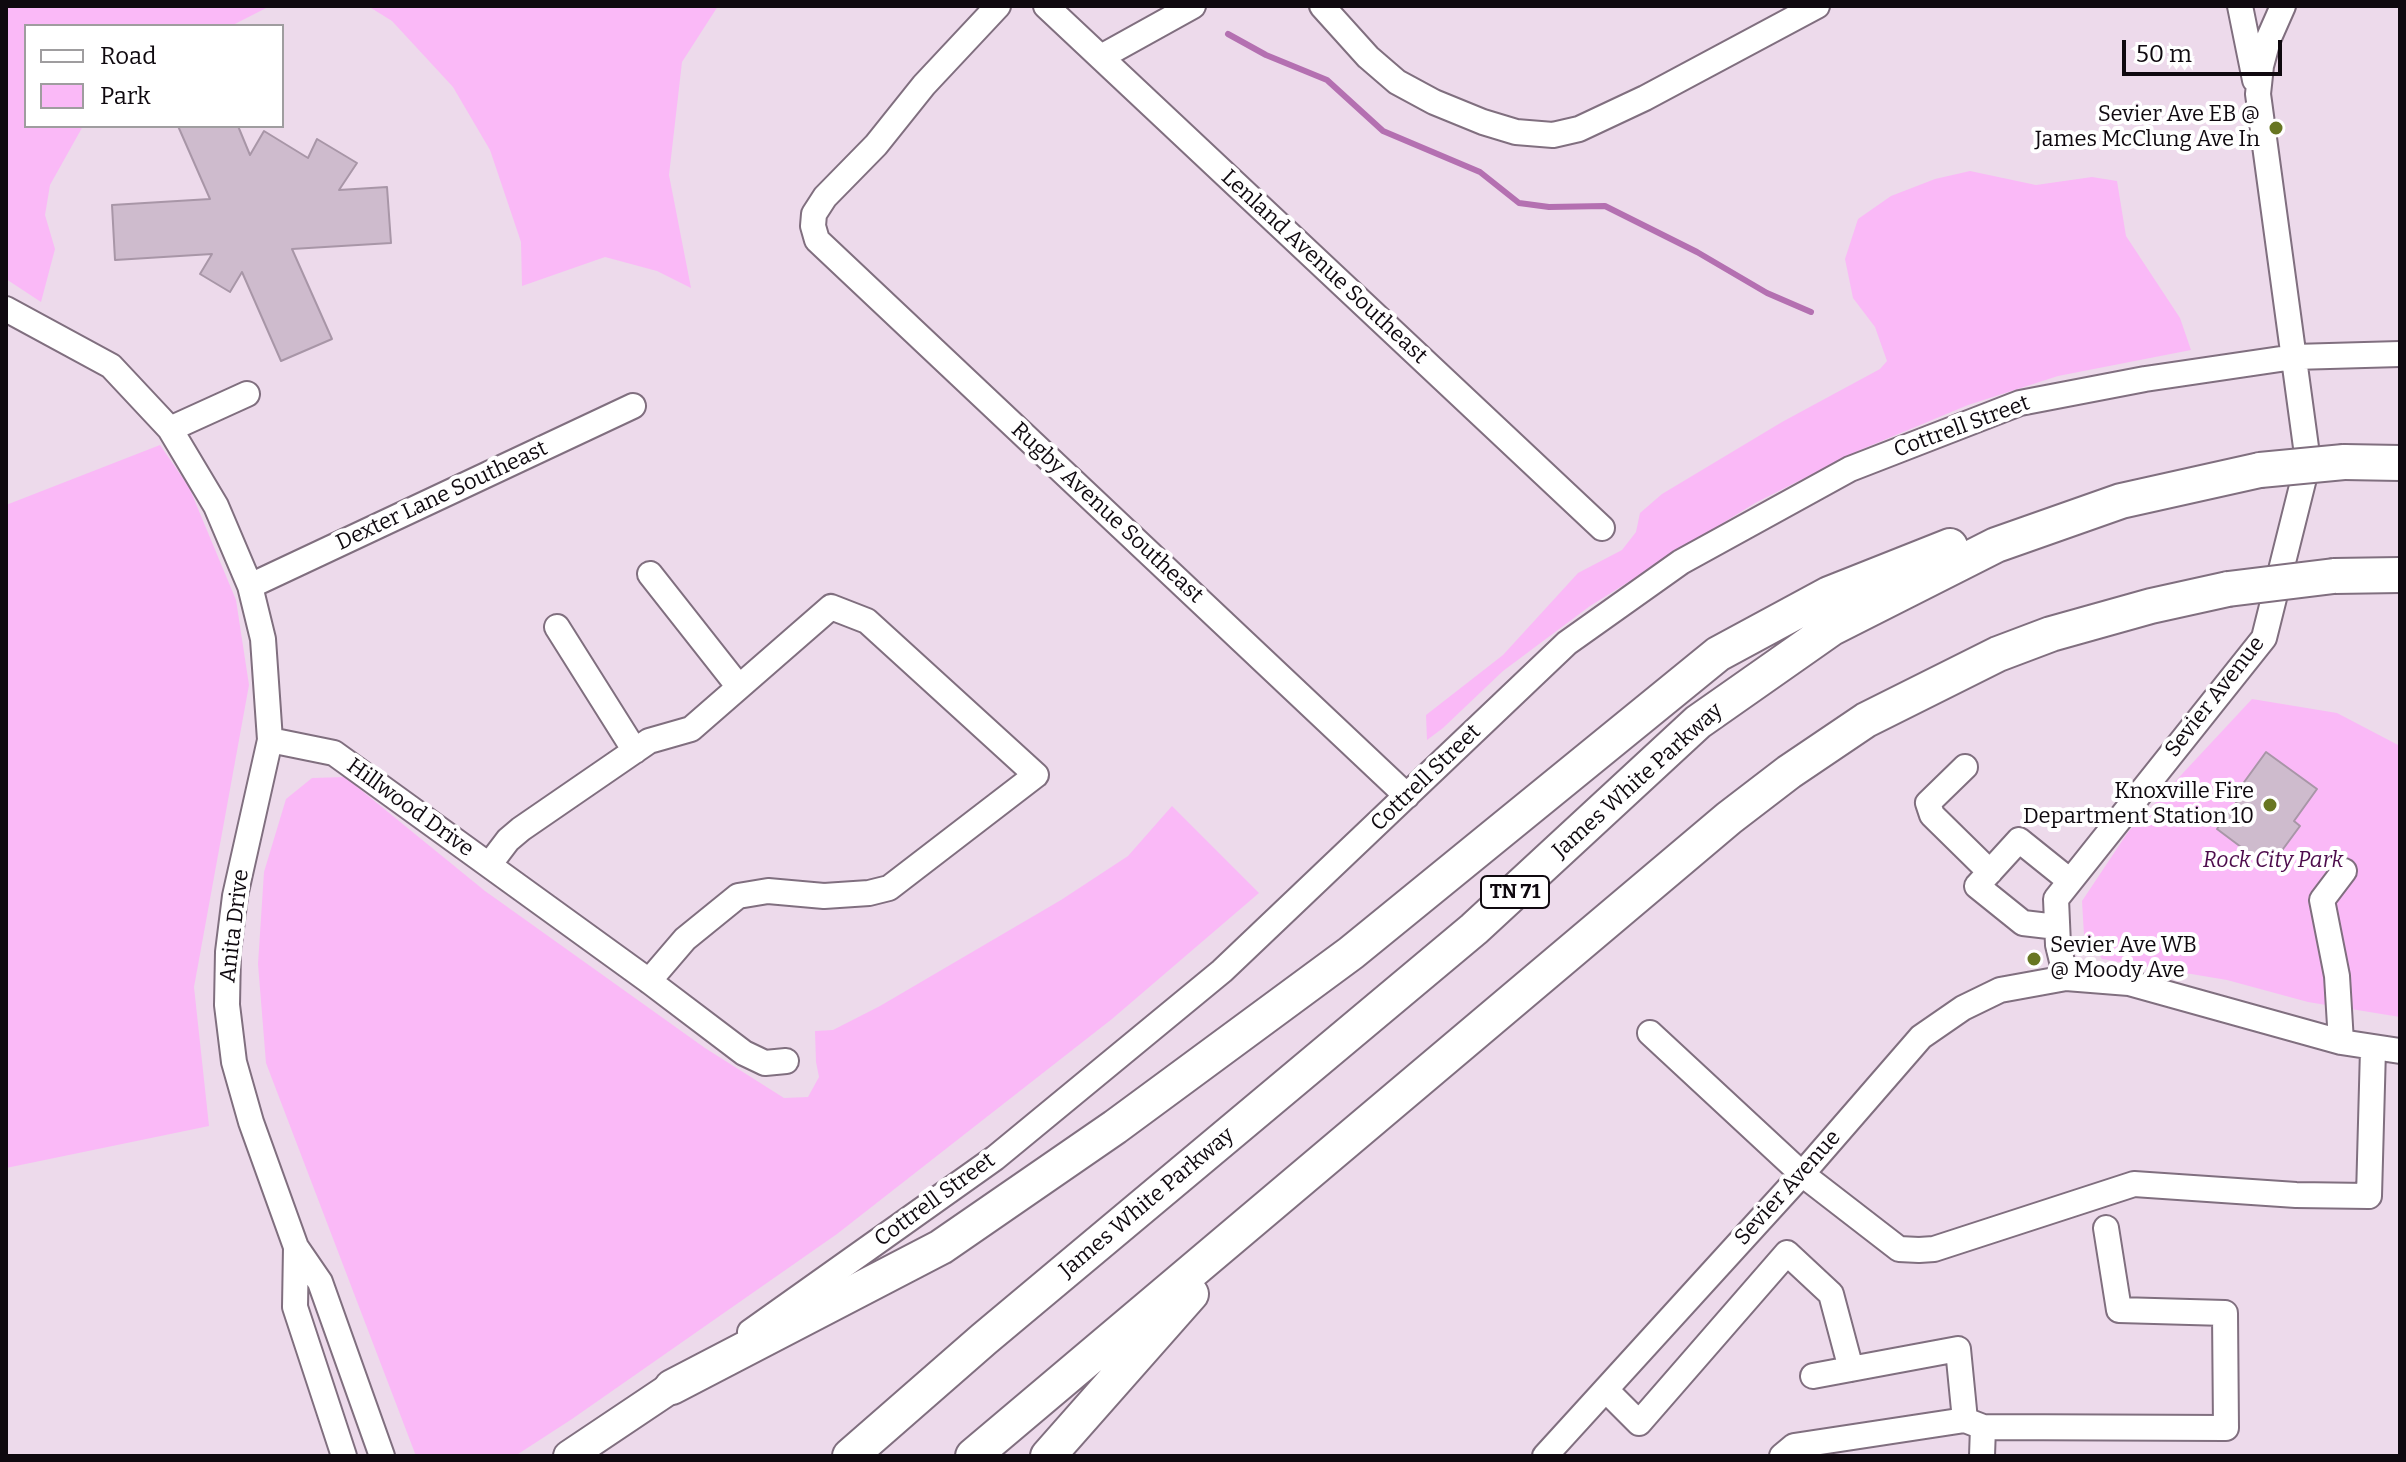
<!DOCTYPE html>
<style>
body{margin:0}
#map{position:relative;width:2406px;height:1462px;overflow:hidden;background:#eddaeb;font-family:Bitter,serif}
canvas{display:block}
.frame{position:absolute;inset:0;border:8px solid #0f090f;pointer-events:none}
.legend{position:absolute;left:24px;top:24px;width:260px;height:104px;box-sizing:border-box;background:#fff;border:2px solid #9f9d9f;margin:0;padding:10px 14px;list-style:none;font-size:24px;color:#0f090f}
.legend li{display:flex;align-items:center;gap:16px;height:40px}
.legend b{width:40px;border:2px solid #9f9d9f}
.scale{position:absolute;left:2122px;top:40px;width:160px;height:36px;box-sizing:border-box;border:4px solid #0f090f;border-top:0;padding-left:10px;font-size:24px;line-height:28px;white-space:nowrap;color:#0f090f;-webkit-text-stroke:6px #fff;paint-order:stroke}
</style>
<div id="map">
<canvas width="2406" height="1462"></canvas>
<div class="frame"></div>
<ul class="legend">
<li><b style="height:10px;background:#fff"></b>Road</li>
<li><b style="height:22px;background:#fab9f7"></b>Park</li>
</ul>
<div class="scale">50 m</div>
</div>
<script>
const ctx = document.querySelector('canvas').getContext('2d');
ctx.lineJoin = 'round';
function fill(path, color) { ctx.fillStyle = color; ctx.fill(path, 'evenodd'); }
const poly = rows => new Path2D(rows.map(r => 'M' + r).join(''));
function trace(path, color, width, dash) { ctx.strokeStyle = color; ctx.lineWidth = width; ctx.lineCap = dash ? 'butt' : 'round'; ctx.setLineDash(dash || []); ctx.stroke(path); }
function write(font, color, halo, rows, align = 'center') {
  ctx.font = font + ' Bitter,serif'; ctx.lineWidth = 8; ctx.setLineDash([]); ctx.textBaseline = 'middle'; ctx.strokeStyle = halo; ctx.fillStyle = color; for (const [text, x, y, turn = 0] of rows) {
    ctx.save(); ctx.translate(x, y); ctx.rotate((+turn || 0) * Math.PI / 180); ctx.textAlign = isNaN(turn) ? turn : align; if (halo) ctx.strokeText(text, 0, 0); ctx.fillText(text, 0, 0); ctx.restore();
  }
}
fill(poly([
 [6,6,270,6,231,26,26,26,26,126,83,126,50,185,45,215,55,249,41,302,6,279],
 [368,6,718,6,682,62,669,175,691,288,657,271,605,257,522,286,521,242,490,150,453,87,392,21],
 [1970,171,2036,185,2092,177,2117,181,2126,236,2180,318,2191,350,2058,376,1968,405,1860,450,1755,503,1590,606,1503,671,1443,728,1427,740,1426,715,1503,655,1578,573,1622,550,1636,532,1640,513,1662,494,1782,422,1880,369,1887,361,1875,327,1853,298,1845,259,1858,219,1891,196,1935,179],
 [160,445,189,487,236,600,249,685,194,987,209,1126,6,1168,6,505],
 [2252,699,2337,713,2400,746,2400,1017,2308,1002,2227,980,2102,959,2084,935,2082,901,2128,832],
 [345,777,485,891,705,1048,784,1098,808,1097,819,1077,816,1062,815,1031,833,1030,880,1006,1061,900,1128,856,1172,806,1259,893,1112,1019,837,1234,572,1419,515,1456,416,1456,266,1063,258,964,264,872,286,799,312,778]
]), '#fab9f7');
trace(poly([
 [1228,34,1266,55,1327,80,1383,131,1480,172,1519,203,1549,207,1605,206,1697,252,1767,293,1811,312]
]), '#b470b1', 6);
const building = poly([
 [178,126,238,126,250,155,264,131,308,158,317,139,357,163,339,190,387,187,391,243,292,249,332,339,281,361,242,272,230,292,200,274,212,254,115,260,112,205,210,199,178,126],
 [2266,752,2317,789,2294,821,2300,826,2269,868,2217,829,2246,789,2242,785,2266,752]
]);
fill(building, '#cebbcd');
trace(building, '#a896a7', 2);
const minor = poly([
 [998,6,924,85,876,145,825,197,814,214,813,226,817,240,1407,796],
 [1046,6,1602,528],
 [1322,6,1368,57,1397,82,1434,102,1483,122,1516,132,1553,135,1579,129,1645,98,1817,6],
 [2240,6,2255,80],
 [1101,57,1193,6],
 [6,309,111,366,170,429,216,506,250,586,263,639,270,740,235,896,228,952,227,1005,234,1062,251,1122,296,1247,320,1282,382,1456],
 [170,429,247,394],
 [650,574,739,687],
 [250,586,633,406],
 [557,627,635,751],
 [270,740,334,753,649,981,744,1053,765,1063,786,1061],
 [1965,767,1928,803,1932,815,1990,872],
 [489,865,508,840,521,829,649,741,691,729,831,607,867,621,1036,775,889,888,869,893,824,896,768,891,738,896,685,939,649,981],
 [2057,927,2023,923,1977,886,2019,840,2070,881],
 [2066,978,2058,945,2056,899,2264,638,2308,462,2258,94,2261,66,2268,40,2283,6],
 [1650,1033,1802,1174,1899,1249,1919,1250,1934,1249,2134,1184,2296,1195,2369,1196,2373,1049],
 [2341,1042,2337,976,2322,900,2344,871],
 [296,1247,295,1307,344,1456],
 [750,1332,995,1158,1222,971,1567,643,1681,562,1850,469,2020,403,2145,379,2294,357,2400,354],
 [1813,1376,1958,1349,1965,1420,1983,1427],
 [1606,1390,1639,1423,1787,1253,1831,1294,1851,1369],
 [1545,1456,1802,1174,1921,1037,1963,1008,2000,990,2066,978,2129,983,2341,1042,2400,1051],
 [1782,1456,1794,1446,1965,1420],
 [1982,1456,1983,1427,2226,1428,2225,1313,2119,1310,2106,1228]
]);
const major = poly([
 [569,1456,672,1387]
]);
const highway = poly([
 [2344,462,2400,463],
 [2334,576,2400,575],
 [672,1387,941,1247,1115,1127,1351,953,1718,654,1829,594,1950,546],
 [850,1456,984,1339,1474,929,1698,722,1832,628,1996,545,2121,501,2260,470],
 [973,1456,1729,818,1789,772,1866,720,1998,654,2051,634,2151,606,2228,589],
 [1048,1456,1191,1294]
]);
trace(minor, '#806f7f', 28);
trace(major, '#806f7f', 34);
trace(highway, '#806f7f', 38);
trace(minor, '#fff', 24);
trace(major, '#fff', 30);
trace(highway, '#fff', 34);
const highwayBridge = poly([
 [2260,470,2344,462],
 [2228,589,2334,576]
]);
trace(highwayBridge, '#806f7f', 38, []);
trace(highwayBridge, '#fff', 34);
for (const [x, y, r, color] of [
 [2276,128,8,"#687622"],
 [2270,805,8,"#687622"],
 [2034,959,8,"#687622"]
]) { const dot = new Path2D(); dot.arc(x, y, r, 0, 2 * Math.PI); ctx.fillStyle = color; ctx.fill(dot); trace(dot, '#fff', 3); }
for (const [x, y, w] of [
 [1515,892,68]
]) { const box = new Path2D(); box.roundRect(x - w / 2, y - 16, w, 32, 6); ctx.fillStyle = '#fff'; ctx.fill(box); trace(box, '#0f090f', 2); }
write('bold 20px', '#0f090f', null, [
 ["TN 71",1515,892]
]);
write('22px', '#0f090f', '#fff', [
 ["Sevier Ave EB @",2260,115],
 ["James McClung Ave In",2260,140],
 ["Knoxville Fire",2254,792],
 ["Department Station 10",2254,817],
 ["Sevier Ave WB",2050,946,"left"],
 ["@ Moody Ave",2050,971,"left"]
], 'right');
write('22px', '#0f090f', '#fff', [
 ["Lenland Avenue Southeast",1324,267,43],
 ["Cottrell Street",1962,427,-20],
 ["Dexter Lane Southeast",442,496,-25],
 ["Rugby Avenue Southeast",1107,513,43],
 ["Sevier Avenue",2215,697,-52],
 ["Cottrell Street",1426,778,-44],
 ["James White Parkway",1638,781,-42],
 ["Hillwood Drive",410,808,36],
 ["Anita Drive",235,926,-83],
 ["Sevier Avenue",1788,1188,-48],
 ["Cottrell Street",935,1200,-36],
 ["James White Parkway",1147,1203,-40]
]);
write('italic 22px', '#4d0d4c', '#fff', [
 ["Rock City Park",2273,861]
]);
</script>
